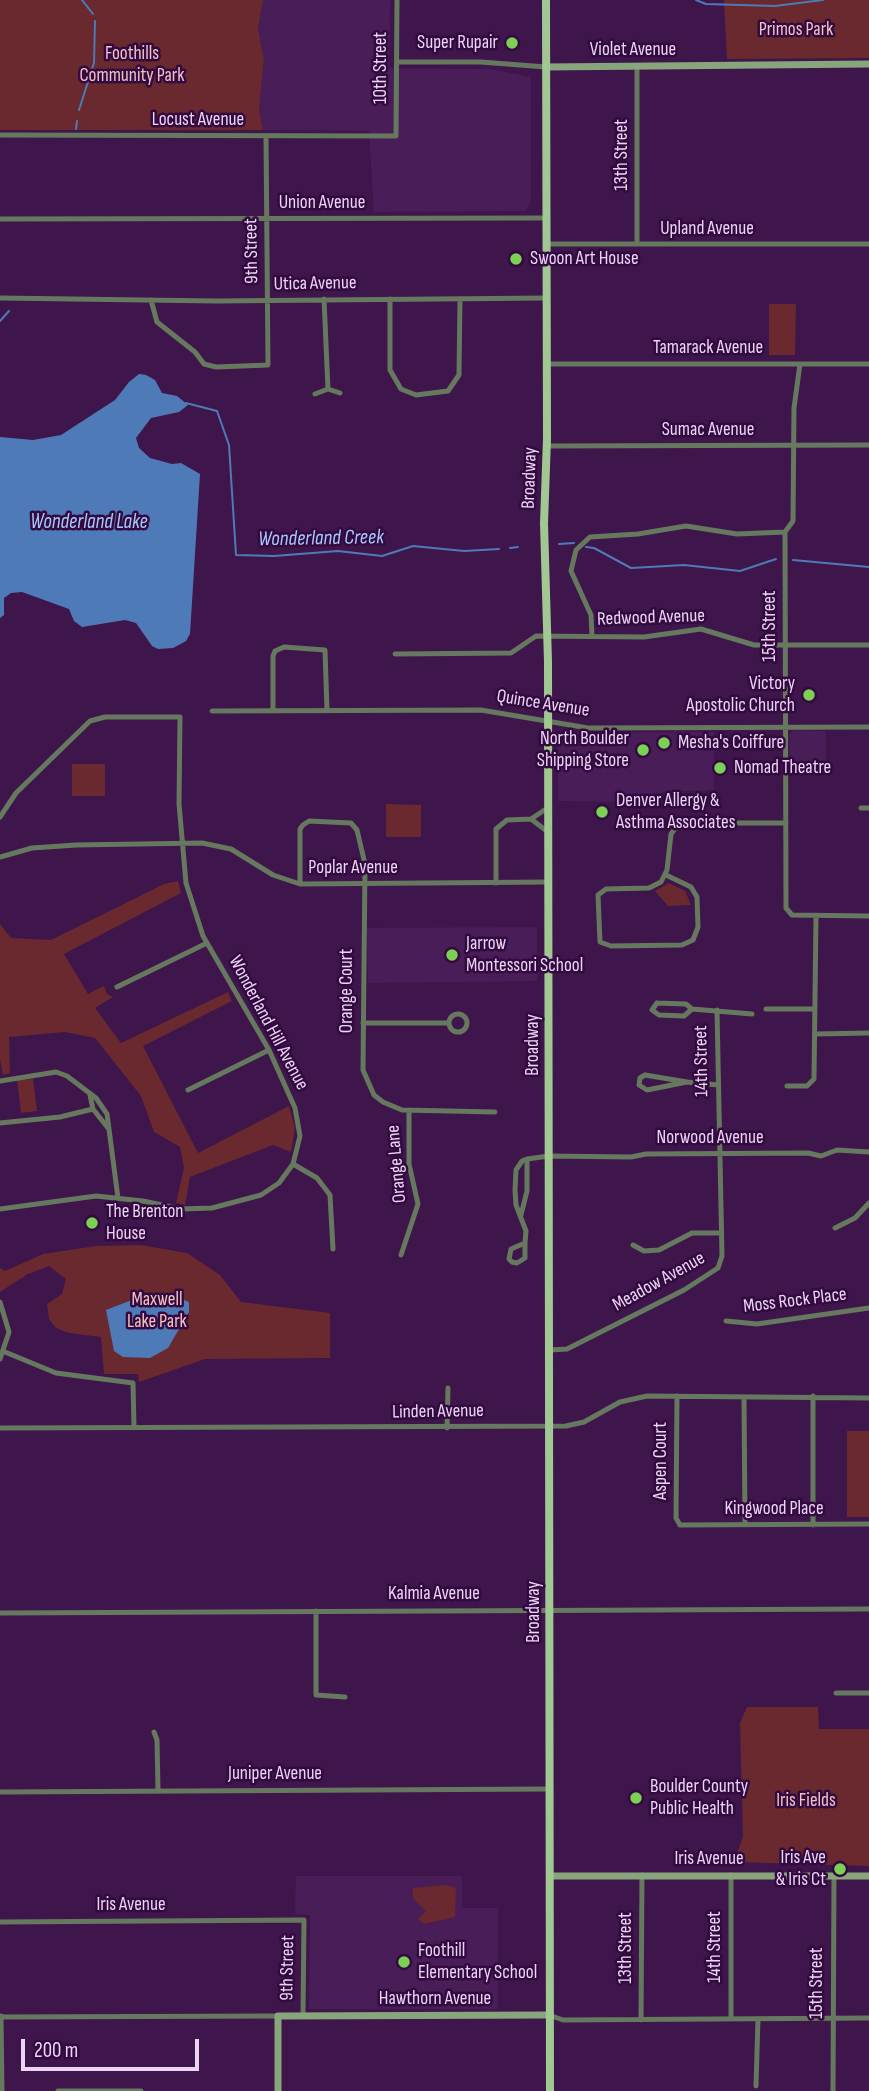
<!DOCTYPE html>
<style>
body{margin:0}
#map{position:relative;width:869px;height:2091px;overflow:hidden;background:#3e164b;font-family:"Sofia Sans Condensed",sans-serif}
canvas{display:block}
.scale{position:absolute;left:21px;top:2039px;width:178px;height:32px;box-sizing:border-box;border:4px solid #ebd4f4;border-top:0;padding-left:9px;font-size:21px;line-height:24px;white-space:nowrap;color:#ebd4f4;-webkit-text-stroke:5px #330a40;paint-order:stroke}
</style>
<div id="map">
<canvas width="869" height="2091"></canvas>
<div class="scale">200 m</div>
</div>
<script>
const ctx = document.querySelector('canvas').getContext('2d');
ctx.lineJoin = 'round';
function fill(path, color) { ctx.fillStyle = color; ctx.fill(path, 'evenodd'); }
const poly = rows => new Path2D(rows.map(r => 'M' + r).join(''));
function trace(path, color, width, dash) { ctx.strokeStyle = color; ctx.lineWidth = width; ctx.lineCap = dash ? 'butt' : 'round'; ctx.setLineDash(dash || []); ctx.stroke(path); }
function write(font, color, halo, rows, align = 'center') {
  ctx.font = font + ' "Sofia Sans Condensed",sans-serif'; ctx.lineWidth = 5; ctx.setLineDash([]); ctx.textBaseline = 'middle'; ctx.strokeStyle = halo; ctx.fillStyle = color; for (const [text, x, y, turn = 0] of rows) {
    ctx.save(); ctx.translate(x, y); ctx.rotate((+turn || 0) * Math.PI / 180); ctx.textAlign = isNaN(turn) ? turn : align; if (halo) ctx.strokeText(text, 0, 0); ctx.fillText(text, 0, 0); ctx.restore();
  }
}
fill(poly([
 [263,0,390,0,389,68,490,69,531,77,531,200,526,211,374,212,369,131,263,130,259,109,264,59,258,29],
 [793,730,826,731,826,767,790,768,789,735],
 [714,732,714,790,663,792,648,802,558,801,558,733],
 [537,927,537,981,368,983,367,928],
 [296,1876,462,1876,462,1908,498,1908,498,2009,309,2009,310,1915,295,1914]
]), '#491d58');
fill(poly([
 [0,0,263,0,258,29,264,59,259,109,263,130,0,130],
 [724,0,869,0,869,58,727,59],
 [769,304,796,304,795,355,769,355],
 [72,764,105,764,105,796,72,796],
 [386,804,421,805,421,837,386,837],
 [178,881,181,893,64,954,88,994,104,986,107,994,113,997,95,1008,121,1043,228,992,232,1001,143,1046,198,1153,289,1106,295,1128,291,1152,273,1145,190,1177,185,1205,176,1203,184,1168,180,1147,154,1132,141,1096,95,1038,65,1032,9,1037,10,1073,3,1075,0,1060,0,924,11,938,51,940,164,884],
 [669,883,685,891,691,905,668,906,655,891],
 [33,1079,37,1111,21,1113,17,1080],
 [141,1245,187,1253,220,1275,241,1302,330,1313,330,1358,205,1359,139,1382,138,1374,104,1374,101,1337,69,1333,56,1328,49,1319,47,1304,62,1294,66,1279,49,1266,28,1274,0,1292,0,1268,5,1271,43,1254,96,1246],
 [847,1431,869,1431,869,1517,847,1517],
 [747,1707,818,1707,819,1729,869,1729,869,1866,734,1862,743,1837,740,1723],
 [446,1885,456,1888,455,1917,424,1924,418,1919,426,1911,413,1898,413,1888]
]), '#69292f');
fill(poly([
 [139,374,146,375,155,380,162,393,177,396,188,405,179,412,151,418,136,438,139,448,150,458,172,464,181,463,200,474,190,634,186,641,173,648,158,649,152,646,136,623,125,620,82,627,74,621,69,609,22,592,11,593,4,598,4,615,0,618,0,437,33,440,61,435,115,400,129,382],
 [150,1293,175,1296,189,1302,189,1312,168,1348,150,1358,123,1357,114,1351,106,1310]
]), '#4e7ab8');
trace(poly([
 [82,0,93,14],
 [696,0,706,4,775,6,823,0],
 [79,110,94,63,95,21],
 [76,129,77,121],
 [0,321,9,311],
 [186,403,217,411,229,445,236,555,274,556,338,551,382,556,413,546,464,551,499,549],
 [559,544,574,543],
 [586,547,594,548,631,568,684,565,740,571,776,559],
 [510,548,518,547],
 [793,560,869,567]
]), '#4e7ab8', 2);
trace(poly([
 [397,62,481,62,546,67],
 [637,66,637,244],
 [0,135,396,136,397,0],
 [0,219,546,218],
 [546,244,869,244],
 [0,298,216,301,547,298],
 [390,299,390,370,401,389,416,395,448,391,459,375,460,299],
 [151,300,157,322,195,352,204,364,216,367,268,365,266,136],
 [547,364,869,364],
 [800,364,794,408,793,521,785,532,786,908,792,915,869,916],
 [328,389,340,393],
 [315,394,328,389,324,299],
 [547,446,869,445],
 [592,636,591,615,571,571,576,550,590,537,638,534,686,526,737,534,785,532],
 [395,654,511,653,536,636,644,637,701,629,754,645,869,645],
 [212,711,481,710,588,728,869,727],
 [273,711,273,656,275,651,284,647,325,650,327,711],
 [861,808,869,808],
 [0,817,16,793,90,721,105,717,180,717,179,804,186,883,203,936,269,1050,295,1108,300,1136,293,1164,279,1183,261,1195,212,1208,181,1209,143,1201,96,1196,0,1209],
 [531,819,548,832],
 [0,857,32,848,76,845,202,843,231,849,273,875,300,884,549,882],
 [666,875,691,887,697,897,698,927,693,940,682,945,611,946,600,942,598,895,606,889,649,888,661,882,667,870,671,834,677,826,685,823,786,823],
 [496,883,496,829,507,820,531,819,549,807],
 [300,884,300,829,303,825,309,821,351,823,357,830,365,864,363,1070,374,1095,383,1102,402,1110,495,1112],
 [117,987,207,943],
 [657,1003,686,1004,692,1009,684,1016,659,1015,652,1010,657,1003],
 [692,1009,752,1014],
 [766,1009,815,1009],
 '449 1023a9 9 0 1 1 18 0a9 9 0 1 1-18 0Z',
 [363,1023,449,1023],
 [815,1034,869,1033],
 [645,1075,687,1082,647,1090,639,1085,640,1078,645,1075],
 [0,1081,56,1072,67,1076,96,1098,107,1114,118,1198],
 [687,1082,718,1085],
 [787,1086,807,1086,814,1079,816,916],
 [188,1090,269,1050],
 [90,1095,93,1109,108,1128],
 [0,1123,60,1117,93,1109],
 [293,1164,317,1178,330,1195,333,1249],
 [521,1215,527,1191,527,1159],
 [835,1228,855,1218,869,1203],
 [525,1243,526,1231,516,1205,515,1190,516,1170,522,1161,527,1159,549,1156,631,1157,646,1154,808,1153,821,1156,837,1150,869,1152],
 [525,1243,525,1258,517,1263,512,1262,509,1259,511,1249,525,1243],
 [633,1245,644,1251,659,1250,692,1233,721,1233],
 [401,1255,418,1204,409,1164,409,1110],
 [0,1302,9,1332,0,1359],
 [726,1321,757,1324,869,1308],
 [550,1350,567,1349,684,1290,718,1268,722,1256,717,1010],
 [5,1352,56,1373,133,1383,134,1428],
 [677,1396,676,1518,680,1525,869,1524],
 [813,1396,813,1525],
 [744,1397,745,1525],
 [0,1428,566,1426,584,1422,620,1402,647,1396,869,1398],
 [447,1428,448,1388],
 [316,1611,316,1695,345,1697],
 [0,1613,869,1609],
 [836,1693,869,1693],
 [154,1732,157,1740,158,1790],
 [0,1792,550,1789],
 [731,1875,731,2019],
 [0,1922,304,1920,303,2015],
 [549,2015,563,2020,869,2018],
 [1,2016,2,2091],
 [0,2017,278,2016],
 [641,2020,642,1875],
 [756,2086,758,2019],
 [58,2091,141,2091],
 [833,2091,834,1876]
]), '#66795f', 5);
trace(poly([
 [546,67,869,64],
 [550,1876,869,1876],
 [278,2091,278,2016,549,2015]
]), '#88a67c', 7);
trace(poly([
 [546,0,547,439,544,523,548,662,550,2091]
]), '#a1c892', 8);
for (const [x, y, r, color] of [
 [512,43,7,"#7cd155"],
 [516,259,7,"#7cd155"],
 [809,695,7,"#7cd155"],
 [664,743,7,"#7cd155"],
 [643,750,7,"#7cd155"],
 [720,768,7,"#7cd155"],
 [602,812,7,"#7cd155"],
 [452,955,7,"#7cd155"],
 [92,1223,7,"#7cd155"],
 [636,1798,7,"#7cd155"],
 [840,1869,7,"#7cd155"],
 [404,1962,7,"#7cd155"]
]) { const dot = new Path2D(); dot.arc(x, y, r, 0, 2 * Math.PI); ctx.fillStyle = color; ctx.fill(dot); trace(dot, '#330a40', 2.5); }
write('19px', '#f3c2c3', '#330a40', [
 ["Primos Park",796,30],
 ["Foothills",132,54],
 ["Community Park",132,76],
 ["Maxwell",157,1300],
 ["Lake Park",157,1322],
 ["Iris Fields",806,1801]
]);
write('19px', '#ebd4f4', '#330a40', [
 ["Super Rupair",498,43,"right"],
 ["Swoon Art House",530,259],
 ["Victory",795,684,"right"],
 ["Apostolic Church",795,706,"right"],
 ["North Boulder",629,739,"right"],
 ["Shipping Store",629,761,"right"],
 ["Mesha's Coiffure",678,743],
 ["Nomad Theatre",734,768],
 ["Denver Allergy &",616,801],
 ["Asthma Associates",616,823],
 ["Jarrow",466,944],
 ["Montessori School",466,966],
 ["The Brenton",106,1212],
 ["House",106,1234],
 ["Boulder County",650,1787],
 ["Public Health",650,1809],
 ["Iris Ave",826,1858,"right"],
 ["& Iris Ct",826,1880,"right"],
 ["Foothill",418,1951],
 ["Elementary School",418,1973]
], 'left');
write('19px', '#ebd4f4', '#330a40', [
 ["Violet Avenue",633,50],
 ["10th Street",381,68,-90],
 ["Locust Avenue",198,120],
 ["13th Street",622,155,-90],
 ["Union Avenue",322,203],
 ["Upland Avenue",707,229],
 ["9th Street",252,251,-91],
 ["Utica Avenue",315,284,-1],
 ["Tamarack Avenue",708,348],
 ["Sumac Avenue",708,430],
 ["Broadway",530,478,-88],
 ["Redwood Avenue",651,618,-2],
 ["15th Street",770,626,-90],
 ["Quince Avenue",543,704,9],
 ["Poplar Avenue",353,868],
 ["Orange Court",347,991,-90],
 ["Wonderland Hill Avenue",268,1023,62],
 ["Broadway",533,1045,-90],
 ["14th Street",702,1061,-91],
 ["Norwood Avenue",710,1138],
 ["Orange Lane",397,1164,-95],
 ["Meadow Avenue",659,1282,-29],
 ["Moss Rock Place",795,1301,-7],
 ["Linden Avenue",438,1412,-1],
 ["Aspen Court",661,1461,-90],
 ["Kingwood Place",774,1509],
 ["Kalmia Avenue",434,1594],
 ["Broadway",534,1612,-90],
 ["Juniper Avenue",275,1774],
 ["Iris Avenue",709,1859],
 ["Iris Avenue",131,1905],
 ["14th Street",715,1947,-90],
 ["13th Street",626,1948,-90],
 ["9th Street",288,1968,-89],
 ["15th Street",817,1983,-90],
 ["Hawthorn Avenue",435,1999]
]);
write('italic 21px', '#a5c9fd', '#330a40', [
 ["Wonderland Lake",89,523],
 ["Wonderland Creek",321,539,-1]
]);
</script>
